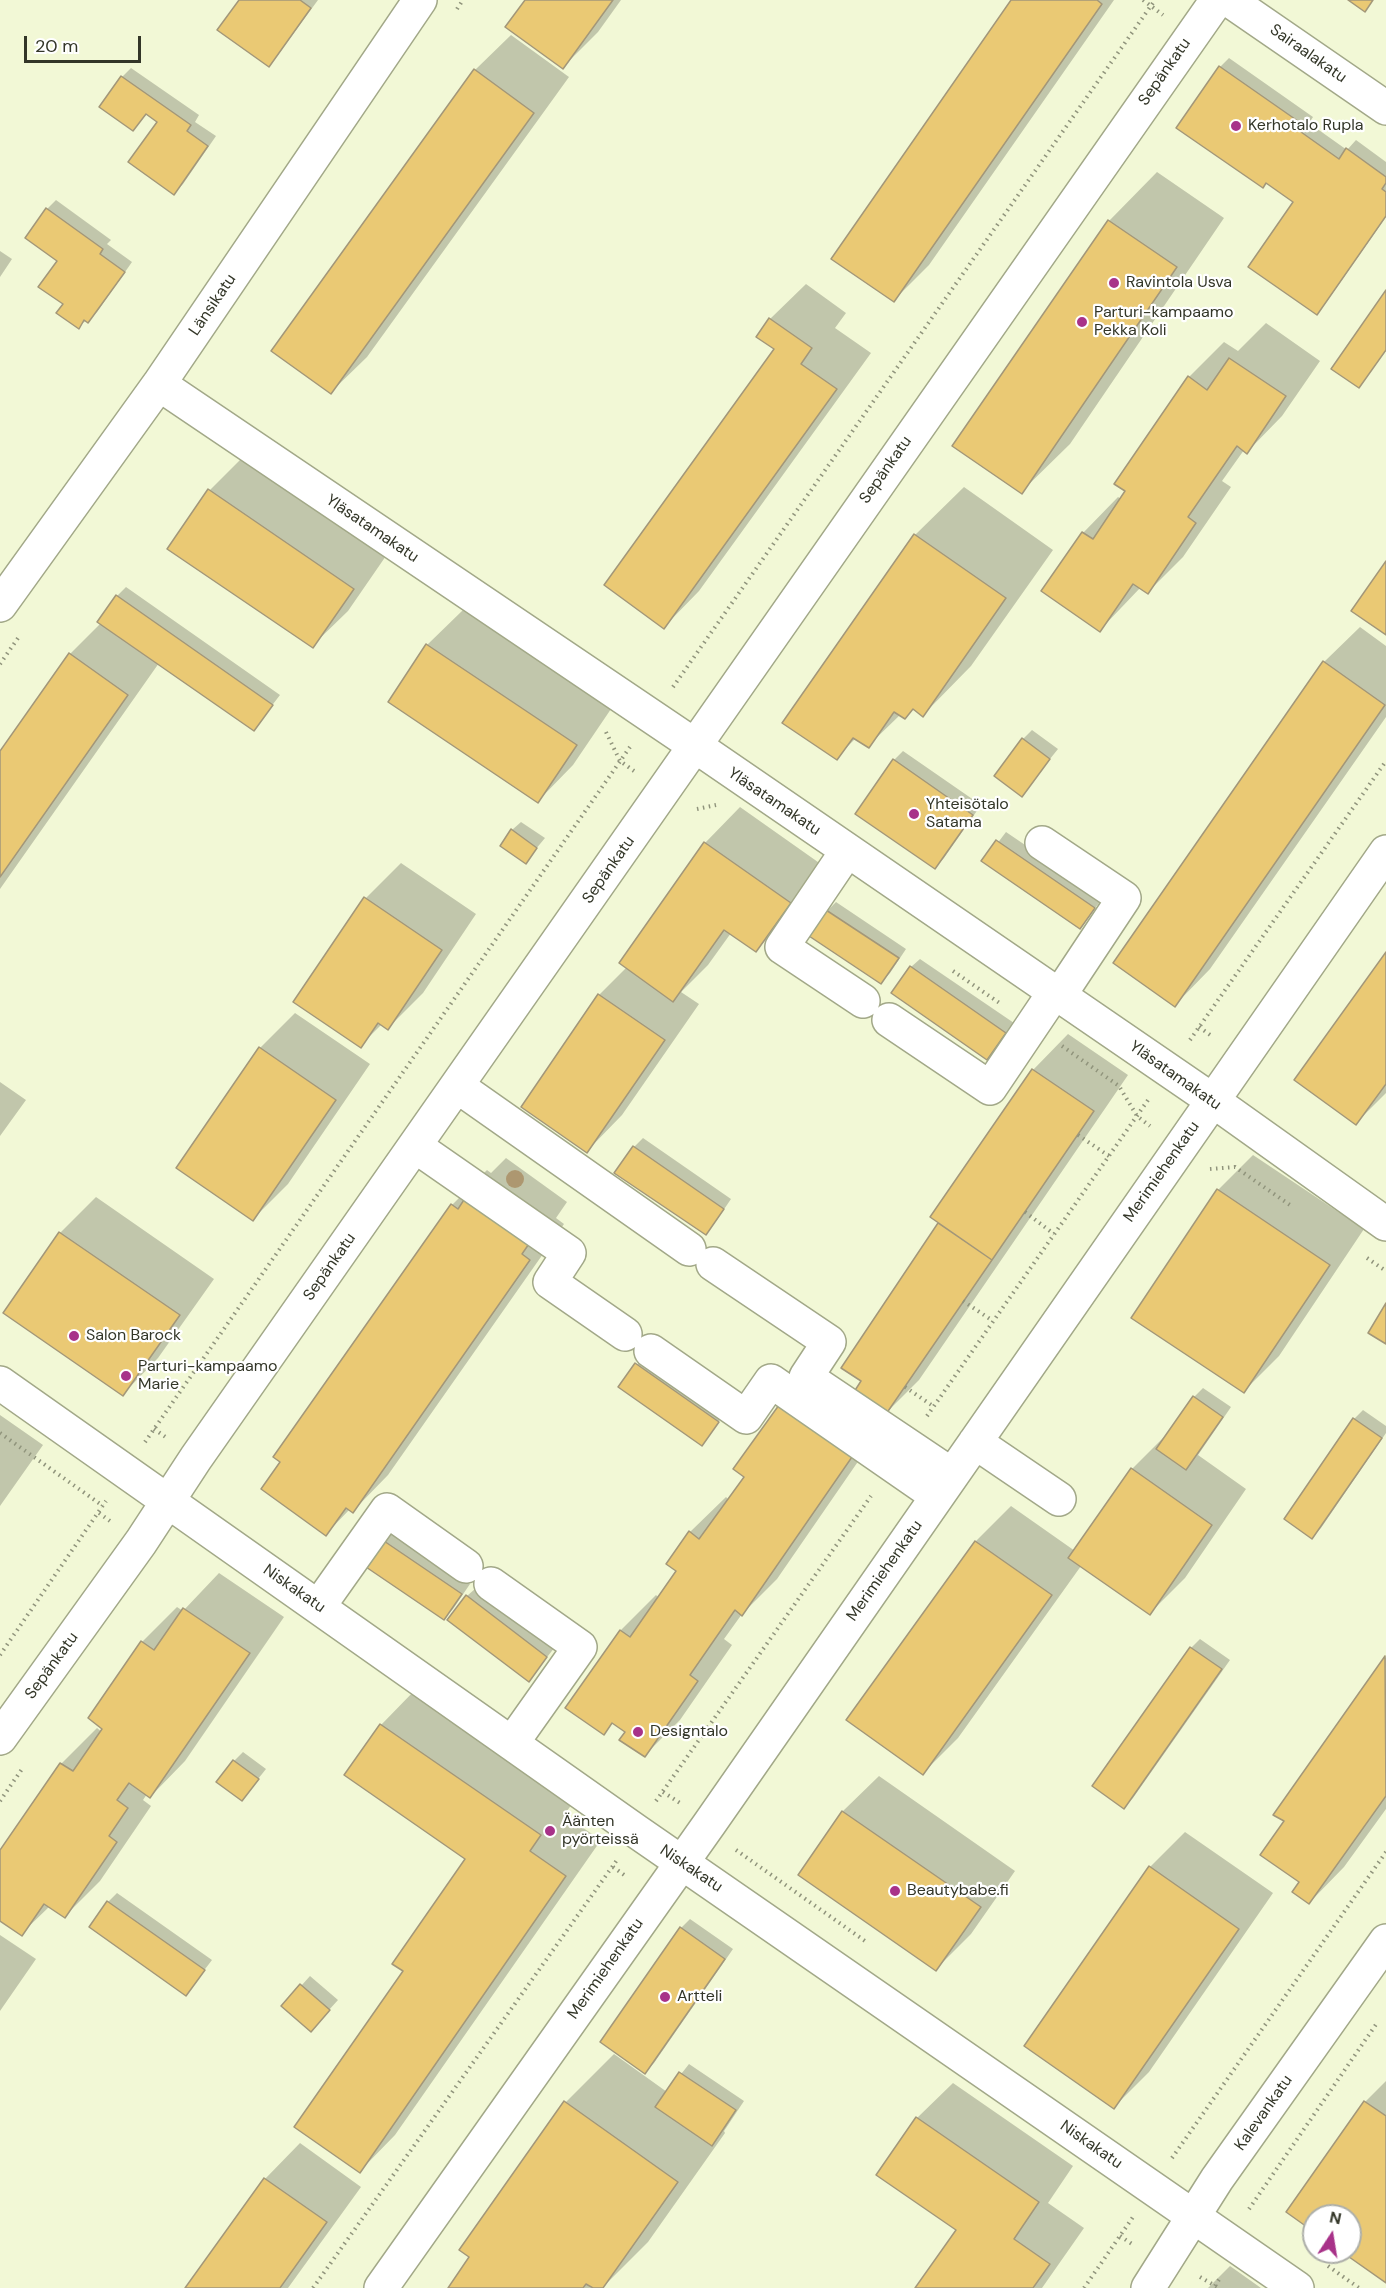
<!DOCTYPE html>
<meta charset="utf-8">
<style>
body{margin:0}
#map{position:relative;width:1386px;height:2288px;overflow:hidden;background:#f2f8d6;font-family:"DM Sans",sans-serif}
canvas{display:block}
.north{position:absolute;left:1302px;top:2204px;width:60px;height:60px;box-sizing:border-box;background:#fff;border:2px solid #adafa9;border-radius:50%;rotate:12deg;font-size:16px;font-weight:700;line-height:24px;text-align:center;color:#333628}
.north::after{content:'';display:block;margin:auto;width:21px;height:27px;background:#a83289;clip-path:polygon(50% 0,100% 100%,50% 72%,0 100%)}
.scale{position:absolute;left:24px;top:36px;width:117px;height:27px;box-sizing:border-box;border:3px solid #333628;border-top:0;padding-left:8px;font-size:18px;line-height:21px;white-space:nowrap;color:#333628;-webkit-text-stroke:4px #fff;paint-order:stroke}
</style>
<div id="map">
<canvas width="1386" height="2288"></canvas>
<div class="north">N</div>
<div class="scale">20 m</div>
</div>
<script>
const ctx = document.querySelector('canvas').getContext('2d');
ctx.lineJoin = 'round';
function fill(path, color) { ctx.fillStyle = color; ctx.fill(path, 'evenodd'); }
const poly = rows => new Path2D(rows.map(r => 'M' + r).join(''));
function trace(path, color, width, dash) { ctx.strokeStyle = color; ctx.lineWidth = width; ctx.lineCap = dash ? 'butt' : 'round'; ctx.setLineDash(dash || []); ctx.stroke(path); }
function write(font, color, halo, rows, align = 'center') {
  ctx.font = font + ' "DM Sans",sans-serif'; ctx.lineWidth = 4.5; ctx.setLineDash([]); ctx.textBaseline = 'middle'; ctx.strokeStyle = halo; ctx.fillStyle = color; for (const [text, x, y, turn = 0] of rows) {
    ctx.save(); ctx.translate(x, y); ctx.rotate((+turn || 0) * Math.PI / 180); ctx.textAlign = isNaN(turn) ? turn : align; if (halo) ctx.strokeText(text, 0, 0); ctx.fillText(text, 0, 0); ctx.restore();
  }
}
fill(poly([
 [241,0,318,0,277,56,268,65],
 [526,0,621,0,598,32,563,67],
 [1013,0,1114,0,929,265,894,300],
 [511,35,569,77,367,357,331,392,475,70],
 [1229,58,1313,117,1309,123,1347,150,1356,140,1386,162,1386,217,1325,304,1316,313,1295,202,1267,182,1220,67],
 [131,68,199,115,195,122,216,136,183,184,174,193,159,121,147,113,133,129,122,77],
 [1157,172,1224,218,1070,444,1021,492,954,445,1109,221],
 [56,200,111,240,107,244,132,262,97,312,78,327,47,209],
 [0,251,12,259,0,277],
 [806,284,846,313,835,328,871,353,699,591,664,627,776,349,770,319],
 [1386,292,1386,351,1359,386],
 [1266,323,1320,361,1282,416,1247,452,1244,450,1222,481,1231,487,1183,557,1148,592,1141,587,1100,630,1043,591,1083,533,1118,497,1121,499,1189,377,1224,342,1238,351],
 [245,455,388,553,348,611,312,646,170,548,210,490],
 [964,487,1053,550,971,666,923,715,914,708,905,717,901,714,868,746,856,738,836,758,915,535],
 [126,587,280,695,254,729,159,663,0,889,0,754,70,654,101,623,117,596],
 [463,610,611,709,573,765,538,801,427,645],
 [1360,627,1386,646,1386,717,1210,969,1175,1005,1324,662],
 [1032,730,1058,749,1021,795,1023,739],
 [903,751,981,805,944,858,935,867,857,813,894,760],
 [740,807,825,867,791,915,756,950,731,933,708,965,681,992,699,1004,622,1115,587,1151,523,1107,599,995,627,967,621,962,705,843],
 [521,822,545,838,525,862,512,830],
 [1006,832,1103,898,1080,927,984,861],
 [401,863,476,914,423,993,388,1028,382,1024,360,1046,366,898],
 [836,902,906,949,890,973,881,982,827,911],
 [1386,955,1386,1093,1356,1123],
 [920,959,1014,1023,987,1058,911,967],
 [295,1013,370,1064,288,1184,253,1219,260,1048],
 [1068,1034,1128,1075,919,1380,884,1415,886,1421,777,1579,742,1614,724,1639,732,1645,680,1720,645,1755,627,1731,614,1722,604,1733,567,1708,621,1630,656,1595,659,1598,678,1570,690,1532,726,1497,729,1500,829,1381,834,1375,856,1391,863,1381,843,1367,940,1223,932,1217,1033,1070],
 [0,1082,26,1100,0,1136],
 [643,1138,731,1199,714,1224,706,1233,634,1147],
 [1253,1155,1364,1229,1279,1356,1244,1391,1218,1190],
 [506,1158,567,1202,556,1218,564,1224,388,1475,353,1511,350,1509,326,1534,452,1205,487,1170,491,1173],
 [96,1197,214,1279,158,1358,123,1394,5,1312,60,1233],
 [645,1355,726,1412,701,1444,620,1387],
 [1203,1388,1231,1407,1198,1455,1246,1489,1185,1578,1150,1613,1081,1566,958,1738,923,1773,848,1720,976,1541,1011,1506,1075,1551,1132,1469,1167,1434,1194,1397],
 [1363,1410,1386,1426,1386,1433,1321,1528,1312,1537,1286,1518,1354,1419],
 [0,1415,43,1445,0,1506],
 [391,1531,470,1584,453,1609,444,1618,365,1565],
 [219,1573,284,1617,185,1761,150,1797,147,1794,143,1800,151,1806,100,1881,65,1916,50,1906,21,1934,0,1919,0,1853,61,1764,97,1728,102,1732,142,1642,177,1607,183,1611],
 [476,1588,555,1647,529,1680,467,1596],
 [1200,1639,1230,1660,1133,1798,1124,1807,1094,1786,1192,1647],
 [1386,1657,1386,1809,1344,1867,1309,1903,1286,1821,1275,1814],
 [416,1689,575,1800,564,1815,601,1840,395,2135,360,2171,405,1971,467,1858,346,1774,381,1725],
 [243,1752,266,1769,242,1799,234,1761],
 [879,1776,1015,1871,971,1934,936,1969,800,1874,843,1811],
 [1185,1832,1273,1893,1149,2072,1114,2107,1150,1867],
 [117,1893,212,1960,186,1994,108,1902],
 [690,1919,733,1949,654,2063,645,2072,681,1928],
 [0,1935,36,1959,0,2011],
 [310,1976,338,2000,319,2021,283,2006],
 [614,2054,667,2092,689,2064,744,2101,724,2131,725,2133,648,2242,602,2288,449,2288,471,2257,461,2250,566,2102],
 [1386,2081,1386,2281,1345,2252,1350,2252,1350,2216,1314,2216,1314,2230,1288,2212,1365,2102],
 [953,2083,1073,2166,1048,2203,1084,2228,1042,2288,917,2288,958,2229,917,2118],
 [300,2143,361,2187,288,2288,187,2288,265,2179],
 [1230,2266,1261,2288,1208,2288]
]), '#0003');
const building = poly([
 [239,0,300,0,311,8,269,67,217,30,239,0],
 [525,0,613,0,563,69,505,27,525,0],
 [1011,0,1097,0,1102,4,894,302,831,259,1011,0],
 [1348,0,1373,0,1365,12,1348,0],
 [1219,66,1305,126,1301,132,1339,159,1346,148,1386,177,1386,183,1382,189,1386,192,1386,216,1317,315,1248,267,1293,202,1266,183,1263,188,1176,128,1219,66],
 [474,69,534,113,331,394,271,351,474,69],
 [121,76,191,125,187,131,208,146,174,195,128,162,157,122,146,114,133,131,99,107,121,76],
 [46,208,103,249,100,254,125,272,88,323,84,320,79,329,56,313,63,304,38,287,57,261,25,238,46,208],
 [1108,220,1177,267,1022,494,952,446,1108,220],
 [1386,290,1386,350,1359,388,1331,369,1386,290],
 [769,318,812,348,801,364,837,389,664,629,604,585,774,349,756,337,769,318],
 [1229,358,1286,396,1247,454,1237,446,1188,517,1196,523,1148,594,1133,584,1100,632,1041,591,1082,532,1093,539,1125,491,1114,484,1188,376,1207,390,1229,358],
 [208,489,354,589,313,648,167,549,208,489],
 [914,534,1006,598,923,717,913,709,905,719,894,712,869,748,853,738,837,760,782,723,914,534],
 [1386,561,1386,635,1351,611,1386,561],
 [116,595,273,705,254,731,97,622,116,595],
 [426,644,577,745,538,803,388,702,426,644],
 [69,653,128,695,0,877,0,751,69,653],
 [1323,661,1385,705,1175,1007,1113,963,1323,661],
 [1022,738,1050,759,1022,797,994,776,1022,738],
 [893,759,973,815,935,869,855,814,893,759],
 [511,829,537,848,526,864,500,846,511,829],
 [996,840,1095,908,1080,929,981,861,996,840],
 [704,842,791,903,756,952,724,930,673,1002,619,963,704,842],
 [364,897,442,950,388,1030,378,1023,361,1048,293,1002,364,897],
 [826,910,899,958,881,984,809,936,826,910],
 [1386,952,1386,1084,1356,1125,1294,1080,1386,952],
 [910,966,1006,1033,987,1060,891,993,910,966],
 [598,994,665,1040,587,1153,521,1107,598,994],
 [259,1047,336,1100,253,1221,176,1168,259,1047],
 [1032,1069,1094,1111,992,1260,930,1217,1032,1069],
 [633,1146,724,1209,706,1235,614,1173,633,1146],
 [1217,1189,1330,1265,1244,1393,1131,1318,1217,1189],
 [469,1192,533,1238,522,1254,530,1260,353,1513,346,1508,326,1536,261,1489,280,1462,273,1457,451,1204,458,1209,469,1192],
 [938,1223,992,1260,884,1417,852,1395,861,1381,841,1368,938,1223],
 [59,1232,180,1315,123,1396,3,1313,59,1232],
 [1386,1303,1386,1344,1368,1333,1386,1303],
 [635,1363,719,1422,702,1446,618,1387,635,1363],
 [1193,1396,1223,1417,1186,1470,1156,1449,1193,1396],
 [779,1405,852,1457,742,1616,735,1610,690,1675,698,1681,645,1757,619,1740,625,1732,612,1723,604,1735,565,1708,620,1630,630,1637,676,1571,666,1564,689,1531,699,1539,744,1477,733,1469,779,1405],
 [1353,1418,1382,1438,1312,1539,1284,1519,1353,1418],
 [1131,1468,1212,1525,1150,1615,1068,1558,1131,1468],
 [381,1539,462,1594,444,1620,363,1565,381,1539],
 [975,1541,1052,1595,923,1775,846,1720,975,1541],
 [466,1595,547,1657,529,1682,447,1620,466,1595],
 [183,1608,250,1653,150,1798,129,1783,117,1800,128,1808,109,1836,117,1842,65,1918,44,1904,22,1936,0,1921,0,1850,60,1763,73,1771,102,1729,88,1718,141,1641,154,1650,183,1608],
 [1190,1647,1222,1669,1124,1809,1092,1786,1190,1647],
 [1385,1656,1386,1796,1309,1904,1292,1892,1299,1882,1260,1855,1284,1821,1273,1815,1385,1656],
 [380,1724,541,1835,530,1851,566,1876,360,2173,294,2127,403,1971,392,1964,465,1859,344,1775,380,1724],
 [233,1760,259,1779,242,1801,216,1782,233,1760],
 [842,1811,981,1907,936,1971,798,1875,842,1811],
 [1149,1866,1239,1929,1114,2109,1024,2046,1149,1866],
 [107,1901,205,1970,186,1996,89,1927,107,1901],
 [680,1927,725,1959,645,2074,600,2042,680,1927],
 [300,1984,330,2010,311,2032,281,2006,300,1984],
 [679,2072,736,2110,712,2146,655,2107,679,2072],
 [564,2101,678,2182,603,2288,593,2288,586,2284,583,2288,448,2288,469,2257,459,2250,564,2101],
 [1364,2101,1386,2116,1386,2283,1342,2252,1350,2252,1350,2216,1314,2216,1314,2232,1286,2212,1364,2101],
 [916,2117,1039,2202,1014,2239,1050,2264,1033,2288,915,2288,956,2230,876,2175,916,2117],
 [264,2178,327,2222,280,2288,185,2288,264,2178]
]);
fill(building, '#eac974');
trace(building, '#a39779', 1.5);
const minor = poly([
 [1229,0,1386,108],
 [159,384,694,745,1212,1100,1386,1224],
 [0,605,159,384,420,0],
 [1042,843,1124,898,1059,996],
 [847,851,782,947,863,1001],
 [889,1020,990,1088,1054,993],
 [457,1086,689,1249],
 [415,1146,569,1253,550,1282,625,1334],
 [713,1264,829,1342,806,1377,952,1475],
 [651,1351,746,1417,771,1381,937,1496],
 [0,1383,636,1831,1297,2288],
 [975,1442,1059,1499],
 [491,1584,580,1647,512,1743],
 [319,1606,387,1510,466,1566],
 [0,1738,141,1542,196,1458,1217,0],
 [381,2288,710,1823,1386,852],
 [1148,2288,1217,2179,1386,1941]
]);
trace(minor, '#a2a888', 36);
trace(poly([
 [1143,0,1163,15],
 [457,9,463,0],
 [0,664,18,638],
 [673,687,1155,0],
 [606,732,620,761,634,771],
 [697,809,716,805],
 [953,971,1001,1004],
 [1199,1027,1213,1037],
 [1190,1040,1386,761],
 [1062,1046,1119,1086,1137,1116,1150,1126],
 [1078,1135,1109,1156],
 [1210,1169,1235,1167,1290,1205],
 [1025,1212,1054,1234],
 [1367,1258,1386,1271],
 [963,1301,993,1321],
 [905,1387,933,1406],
 [927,1416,1148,1100],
 [154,1429,167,1438],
 [0,1433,103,1506],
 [145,1442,630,747],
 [99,1513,110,1521],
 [0,1655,106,1501],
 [663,1792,680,1803],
 [0,1801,22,1769],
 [656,1801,871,1496],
 [736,1850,865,1941],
 [613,1867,627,1877],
 [1172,2158,1386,1852],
 [1249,2209,1377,2023],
 [1120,2236,1132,2244],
 [1328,2266,1359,2288],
 [1200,2277,1219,2288],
 [1215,2286,1220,2278],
 [313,2288,617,1860],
 [1084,2288,1133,2217]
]), '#90947c', 4, [1.5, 4.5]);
trace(minor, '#fff', 33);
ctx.fillStyle = '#ad9770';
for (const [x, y] of [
 [515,1179]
]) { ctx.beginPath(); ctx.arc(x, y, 9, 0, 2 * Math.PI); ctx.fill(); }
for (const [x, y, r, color] of [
 [1236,126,6,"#a83289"],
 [1114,283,6,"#a83289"],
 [1082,322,6,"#a83289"],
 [914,814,6,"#a83289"],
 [74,1336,6,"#a83289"],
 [126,1376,6,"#a83289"],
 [638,1732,6,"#a83289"],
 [550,1831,6,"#a83289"],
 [895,1891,6,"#a83289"],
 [665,1997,6,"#a83289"]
]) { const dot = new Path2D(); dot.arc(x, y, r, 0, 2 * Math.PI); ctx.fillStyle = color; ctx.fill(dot); trace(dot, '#fff', 2); }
write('16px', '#333628', '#fff', [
 ["Sairaalakatu",1308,54,35],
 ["Sepänkatu",1165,72,-55],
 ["Länsikatu",213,305,-56],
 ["Sepänkatu",886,470,-55],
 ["Yläsatamakatu",372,529,34],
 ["Yläsatamakatu",774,802,34],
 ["Sepänkatu",609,870,-55],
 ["Yläsatamakatu",1175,1076,35],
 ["Merimiehenkatu",1162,1172,-55],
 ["Sepänkatu",330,1267,-55],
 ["Merimiehenkatu",885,1571,-55],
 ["Niskakatu",294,1589,35],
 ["Sepänkatu",52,1666,-54],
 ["Niskakatu",691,1869,34],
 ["Merimiehenkatu",606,1969,-55],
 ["Kalevankatu",1264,2113,-55],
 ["Niskakatu",1091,2145,35]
]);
write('16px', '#333628', '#fff', [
 ["Kerhotalo Rupla",1248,126],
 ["Ravintola Usva",1126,283],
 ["Parturi-kampaamo",1094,313],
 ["Pekka Koli",1094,331],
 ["Yhteisötalo",926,805],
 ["Satama",926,823],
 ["Salon Barock",86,1336],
 ["Parturi-kampaamo",138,1367],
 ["Marie",138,1385],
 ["Designtalo",650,1732],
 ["Äänten",562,1822],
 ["pyörteissä",562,1840],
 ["Beautybabe.fi",907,1891],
 ["Artteli",677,1997]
], 'left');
</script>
